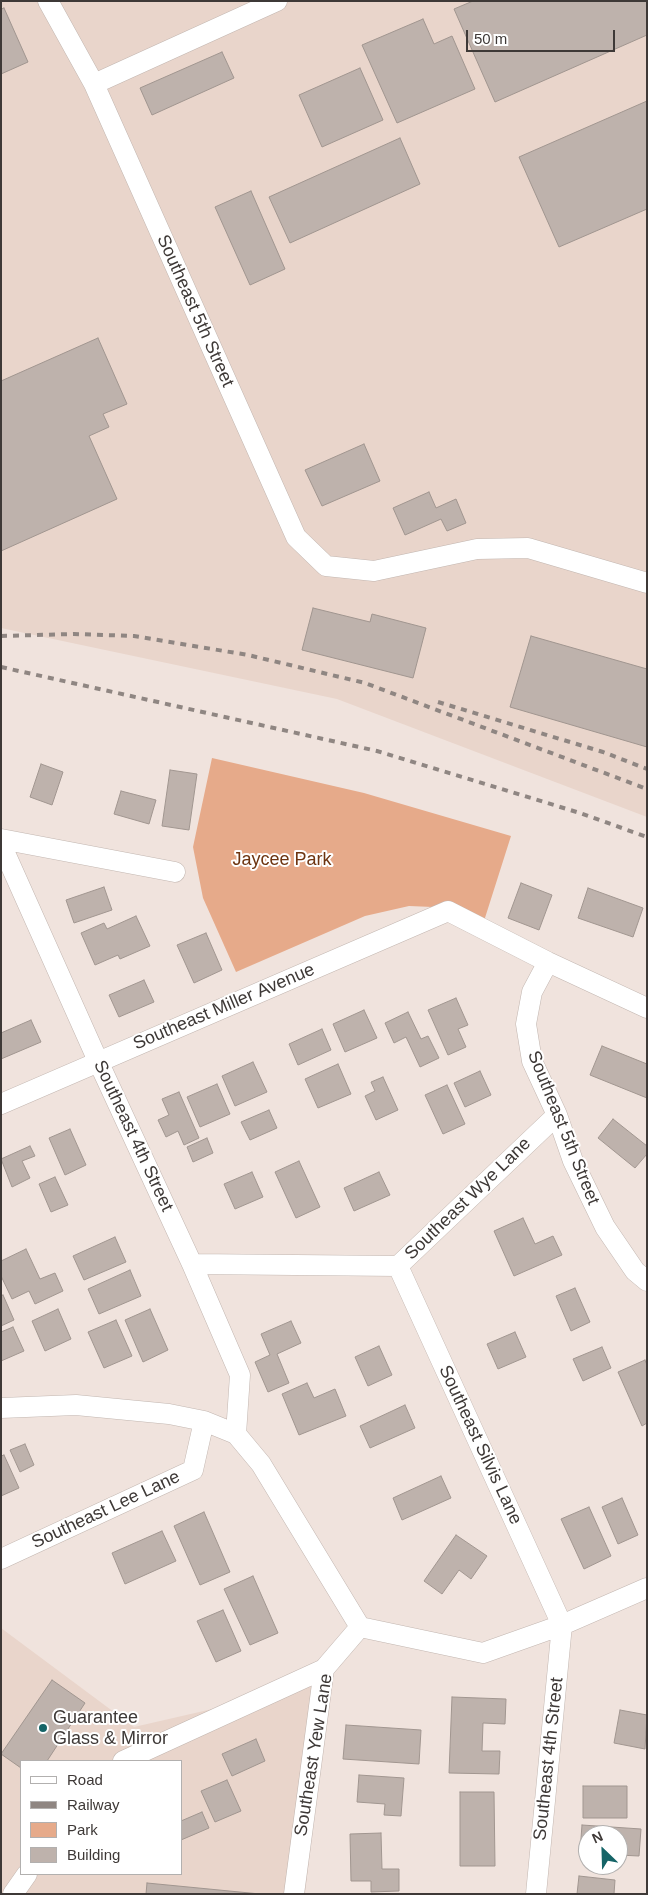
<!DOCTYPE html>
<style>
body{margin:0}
#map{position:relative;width:648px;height:1895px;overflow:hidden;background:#f0e3dd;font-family:Arial,sans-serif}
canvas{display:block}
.frame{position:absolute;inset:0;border:2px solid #3e3937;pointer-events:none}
.legend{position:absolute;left:20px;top:1760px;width:162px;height:115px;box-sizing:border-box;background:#fff;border:1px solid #b2b0af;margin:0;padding:6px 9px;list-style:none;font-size:15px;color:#3e3937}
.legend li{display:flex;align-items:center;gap:10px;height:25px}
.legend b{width:25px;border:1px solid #b2b0af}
.north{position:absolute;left:578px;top:1825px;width:50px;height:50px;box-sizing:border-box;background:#fff;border:1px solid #b2b0af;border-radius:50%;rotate:336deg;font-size:14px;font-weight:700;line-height:20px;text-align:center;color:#3e3937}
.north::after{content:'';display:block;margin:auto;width:18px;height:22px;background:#156467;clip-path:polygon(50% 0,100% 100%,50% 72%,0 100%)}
.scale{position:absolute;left:466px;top:30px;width:149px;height:22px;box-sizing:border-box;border:2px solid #3e3937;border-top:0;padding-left:6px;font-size:15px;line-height:18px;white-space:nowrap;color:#3e3937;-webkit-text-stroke:4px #fff;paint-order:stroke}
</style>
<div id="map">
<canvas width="648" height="1895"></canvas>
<div class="frame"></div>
<ul class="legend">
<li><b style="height:6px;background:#fff"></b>Road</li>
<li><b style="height:6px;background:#8f8682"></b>Railway</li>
<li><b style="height:14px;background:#e6aa8a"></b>Park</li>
<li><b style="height:14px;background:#beb2ac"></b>Building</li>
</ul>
<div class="north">N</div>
<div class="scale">50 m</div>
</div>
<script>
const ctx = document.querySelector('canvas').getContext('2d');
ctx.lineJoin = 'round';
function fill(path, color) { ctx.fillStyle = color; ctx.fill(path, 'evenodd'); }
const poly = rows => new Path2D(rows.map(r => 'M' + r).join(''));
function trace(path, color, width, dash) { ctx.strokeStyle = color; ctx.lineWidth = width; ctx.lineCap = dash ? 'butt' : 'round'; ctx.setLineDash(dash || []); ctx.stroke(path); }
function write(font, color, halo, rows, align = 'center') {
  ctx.font = font + ' Arial,sans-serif'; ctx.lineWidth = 4; ctx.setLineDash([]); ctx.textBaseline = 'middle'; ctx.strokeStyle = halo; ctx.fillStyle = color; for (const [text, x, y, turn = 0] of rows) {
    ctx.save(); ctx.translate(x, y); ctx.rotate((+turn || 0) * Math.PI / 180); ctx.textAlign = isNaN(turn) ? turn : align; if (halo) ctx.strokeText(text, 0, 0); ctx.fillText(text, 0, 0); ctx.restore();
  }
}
fill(poly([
 [1,1,647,1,647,817,337,699,1,628],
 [1,1628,134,1727,330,1682,305,1894,1,1894],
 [21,1761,181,1761,181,1874,21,1874]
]), '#e9d5cb');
fill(poly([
 [212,758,364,793,511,836,484,921,433,907,409,906,365,916,236,972,203,898,193,847]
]), '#e6aa8a');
const building = poly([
 [473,1,647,1,647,35,495,102,454,9,473,1],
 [4,8,28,62,1,74,1,9,4,8],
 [423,19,434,44,452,36,475,89,397,123,362,45,423,19],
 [222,52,234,78,152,115,140,88,222,52],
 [360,68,383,120,322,147,299,95,360,68],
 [647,101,647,209,559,247,519,157,647,101],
 [400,138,420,184,290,243,269,197,400,138],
 [251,191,285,269,250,285,215,207,251,191],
 [98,338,127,404,103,414,109,427,89,436,117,499,1,551,1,381,98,338],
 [364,444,380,481,322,506,305,470,364,444],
 [429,492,436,508,456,499,466,523,447,531,441,519,405,535,393,508,429,492],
 [313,608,370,622,372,614,426,628,413,678,302,650,313,608],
 [531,636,647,669,647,747,510,707,531,636],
 [41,764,63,772,52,805,30,797,41,764],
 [170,770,197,774,189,830,162,826,170,770],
 [121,791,156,800,149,824,114,814,121,791],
 [521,883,552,895,539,930,508,918,521,883],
 [104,887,112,910,74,923,66,900,104,887],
 [588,888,643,908,633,937,578,918,588,888],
 [136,916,150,946,120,959,118,955,95,965,81,933,104,923,107,929,136,916],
 [206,933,222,970,194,983,177,945,206,933],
 [144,980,154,1002,119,1017,109,995,144,980],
 [456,998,468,1025,458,1029,466,1047,448,1055,428,1010,456,998],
 [364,1010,377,1038,345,1052,333,1024,364,1010],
 [408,1012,421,1039,428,1036,439,1058,420,1067,406,1037,394,1043,385,1023,408,1012],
 [31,1020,41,1042,1,1059,1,1033,31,1020],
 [322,1029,331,1050,298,1065,289,1044,322,1029],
 [602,1046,647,1064,647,1098,590,1075,602,1046],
 [253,1062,267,1092,235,1106,222,1076,253,1062],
 [338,1064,351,1094,318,1108,305,1079,338,1064],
 [480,1071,491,1095,465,1107,454,1083,480,1071],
 [383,1077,398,1110,376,1120,365,1096,375,1091,371,1082,383,1077],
 [217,1084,230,1114,200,1127,187,1097,217,1084],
 [447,1085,465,1124,443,1134,425,1095,447,1085],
 [179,1092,199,1138,184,1145,178,1131,166,1137,158,1120,169,1115,162,1099,179,1092],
 [269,1110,277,1128,250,1140,241,1122,269,1110],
 [613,1119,647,1146,647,1154,635,1168,598,1138,613,1119],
 [70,1129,86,1165,65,1175,49,1138,70,1129],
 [207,1138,213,1153,193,1162,187,1147,207,1138],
 [30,1146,35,1156,22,1161,30,1178,12,1187,1,1159,30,1146],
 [299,1161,320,1207,296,1218,275,1172,299,1161],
 [252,1172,263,1197,235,1209,224,1184,252,1172],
 [379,1172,390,1195,354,1211,344,1188,379,1172],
 [55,1177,68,1205,51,1212,39,1184,55,1177],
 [523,1218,535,1244,553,1236,562,1255,514,1276,494,1231,523,1218],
 [115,1237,126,1262,84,1280,73,1256,115,1237],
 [26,1249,40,1279,55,1273,63,1291,35,1304,29,1291,12,1299,1,1276,1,1261,26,1249],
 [130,1270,141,1296,99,1314,88,1289,130,1270],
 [575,1288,590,1322,571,1331,556,1296,575,1288],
 [3,1295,14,1320,1,1326,1,1296,3,1295],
 [58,1309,71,1339,45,1351,32,1321,58,1309],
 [150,1309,168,1350,143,1362,125,1320,150,1309],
 [116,1320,132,1356,104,1368,88,1332,116,1320],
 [291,1321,301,1343,277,1354,289,1383,268,1392,255,1362,270,1355,261,1334,291,1321],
 [13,1327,24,1351,1,1361,1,1332,13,1327],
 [515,1332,526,1357,498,1369,487,1344,515,1332],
 [379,1346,392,1375,368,1386,355,1357,379,1346],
 [602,1347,611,1368,583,1381,573,1359,602,1347],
 [645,1360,647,1365,647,1423,642,1426,618,1372,645,1360],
 [307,1383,314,1398,335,1389,346,1416,299,1435,282,1394,307,1383],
 [405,1405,415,1428,370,1448,360,1426,405,1405],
 [25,1444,34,1465,20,1472,10,1450,25,1444],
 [4,1455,19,1488,1,1496,1,1456,4,1455],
 [441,1476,451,1498,402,1520,393,1498,441,1476],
 [622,1498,638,1535,618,1544,602,1507,622,1498],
 [589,1507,611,1556,584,1569,561,1519,589,1507],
 [204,1512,230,1572,200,1585,174,1526,204,1512],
 [162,1531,176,1561,125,1584,112,1553,162,1531],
 [456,1535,487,1556,471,1579,459,1570,442,1594,424,1581,456,1535],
 [253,1576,278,1633,250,1645,224,1589,253,1576],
 [223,1610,241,1651,216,1662,197,1621,223,1610],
 [52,1680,85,1703,47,1761,21,1761,21,1768,1,1754,52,1680],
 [452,1697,506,1699,505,1724,483,1723,482,1751,500,1751,499,1774,449,1773,452,1697],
 [620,1710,647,1715,645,1749,614,1743,620,1710],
 [346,1725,421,1730,419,1764,343,1759,346,1725],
 [256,1739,265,1761,232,1776,222,1754,256,1739],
 [359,1775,404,1778,401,1816,384,1815,385,1804,357,1802,359,1775],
 [227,1780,241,1811,215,1822,201,1791,227,1780],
 [583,1786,627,1786,627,1818,583,1818,583,1786],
 [460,1792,494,1792,495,1866,460,1866,460,1792],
 [202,1812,209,1828,181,1840,181,1821,202,1812],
 [582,1825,641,1829,639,1856,618,1855,618,1835,588,1835,588,1852,580,1852,582,1825],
 [381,1833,382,1869,399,1869,399,1891,371,1892,371,1881,351,1881,350,1834,381,1833],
 [579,1876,615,1880,614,1894,577,1894,579,1876],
 [147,1883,260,1894,146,1894,147,1883]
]);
fill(building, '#beb2ac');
trace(building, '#a19690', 1);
const minor = poly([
 [48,1,94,84,296,537,326,566,374,571,477,549,528,548,647,583],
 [94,84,277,1],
 [1,839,175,872],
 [1,844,98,1061,192,1264,240,1375,236,1434],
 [548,962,532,992,526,1024,532,1061,557,1115,573,1161,605,1227,635,1271,647,1281],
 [1,1104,448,911,548,962,647,1008],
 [192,1264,398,1266,557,1115],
 [398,1266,562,1625,536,1894],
 [1,1408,76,1405,169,1414,204,1421,236,1434,261,1464,360,1627,483,1653,562,1625,647,1588],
 [1,1559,193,1470,204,1421],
 [123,1761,324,1669],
 [13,1894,27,1874],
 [294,1894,324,1669,360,1627]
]);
trace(minor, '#c2b6b0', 21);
trace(minor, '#fff', 20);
trace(poly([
 [1,636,74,634,134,636,248,655,365,683,647,789],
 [1,667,377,751,580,813,647,837],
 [438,702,603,752,647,769]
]), '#8f8682', 4, [6, 6]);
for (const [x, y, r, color] of [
 [43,1728,5,"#156467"]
]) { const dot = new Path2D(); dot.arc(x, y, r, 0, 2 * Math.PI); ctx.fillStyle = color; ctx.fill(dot); trace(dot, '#fff', 2); }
write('18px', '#3e3937', '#fff', [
 ["Southeast 5th Street",195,311,66],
 ["Southeast Miller Avenue",224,1007,-23],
 ["Southeast 5th Street",563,1128,68],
 ["Southeast 4th Street",133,1136,65],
 ["Southeast Wye Lane",468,1199,-44],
 ["Southeast Silvis Lane",480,1445,65],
 ["Southeast Lee Lane",106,1510,-25],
 ["Southeast Yew Lane",314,1755,-81],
 ["Southeast 4th Street",549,1759,-84]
]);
write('18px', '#6d3410', '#fff', [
 ["Jaycee Park",282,860]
]);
write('18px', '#3e3937', '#fff', [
 ["Guarantee",53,1718],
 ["Glass & Mirror",53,1739]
], 'left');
</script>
